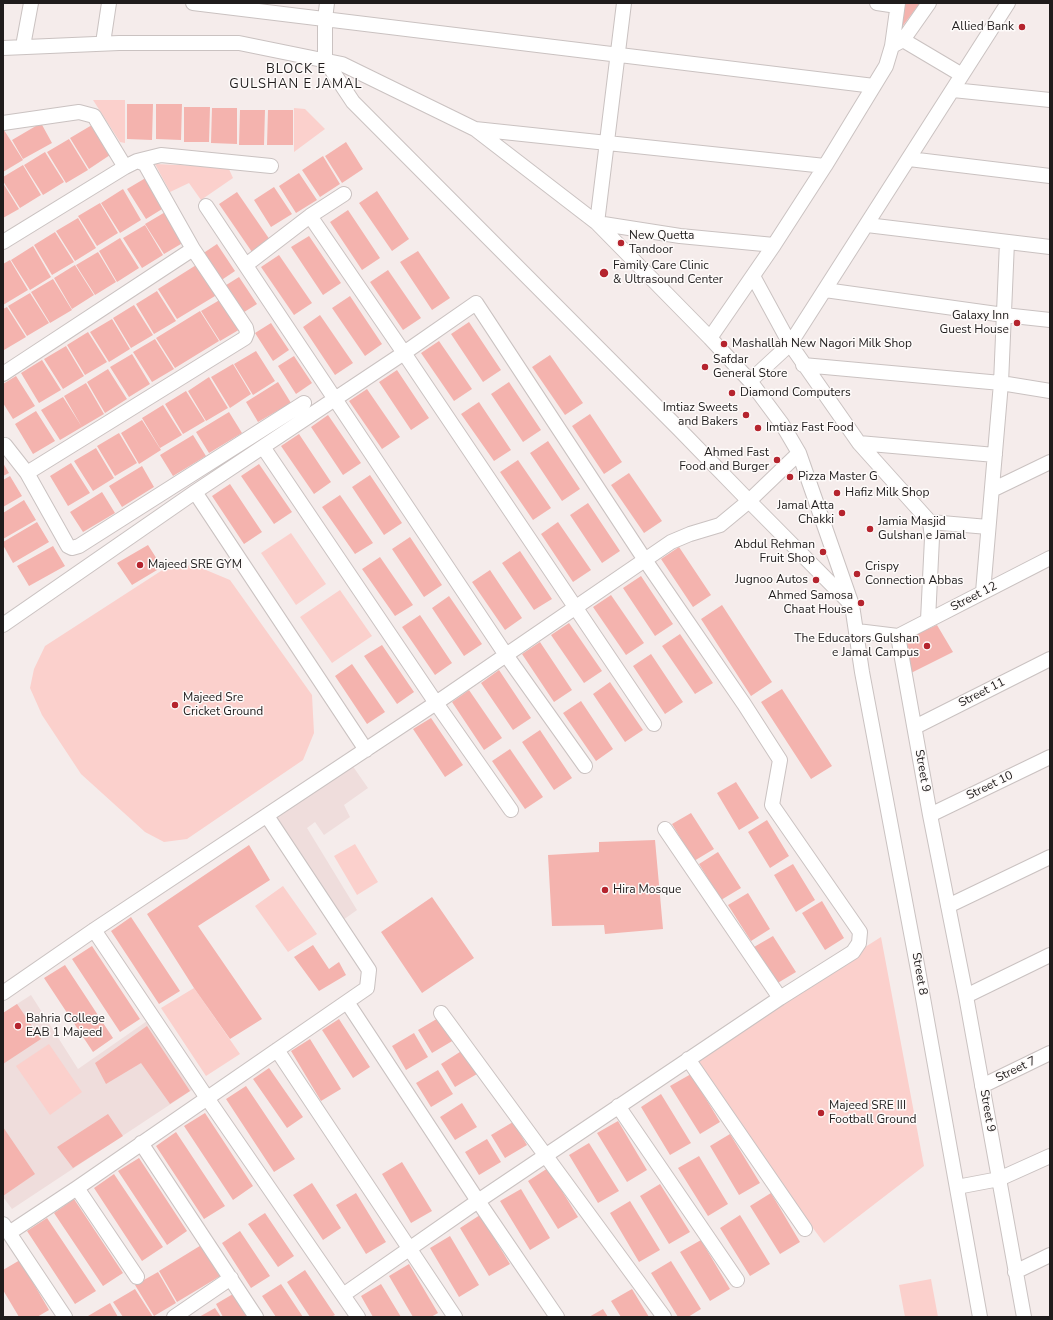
<!DOCTYPE html>
<style>
body{margin:0}
#map{position:relative;width:1053px;height:1320px;overflow:hidden;background:#f5eceb;font-family:"Nunito Sans",sans-serif}
canvas{display:block}
.frame{position:absolute;inset:0;border:4px solid #1f1c1c;pointer-events:none}
</style>
<div id="map">
<canvas width="1053" height="1320"></canvas>
<div class="frame"></div>
</div>
<script>
const ctx = document.querySelector('canvas').getContext('2d');
ctx.lineJoin = 'round';
function fill(path, color) { ctx.fillStyle = color; ctx.fill(path, 'evenodd'); }
const poly = rows => new Path2D(rows.map(r => 'M' + r).join(''));
function trace(path, color, width, dash) { ctx.strokeStyle = color; ctx.lineWidth = width; ctx.lineCap = dash ? 'butt' : 'round'; ctx.setLineDash(dash || []); ctx.stroke(path); }
function write(font, color, halo, rows, align = 'center') {
  ctx.font = font + ' "Nunito Sans",sans-serif'; ctx.lineWidth = 3; ctx.setLineDash([]); ctx.textBaseline = 'middle'; ctx.strokeStyle = halo; ctx.fillStyle = color; for (const [text, x, y, turn = 0] of rows) {
    ctx.save(); ctx.translate(x, y); ctx.rotate((+turn || 0) * Math.PI / 180); ctx.textAlign = isNaN(turn) ? turn : align; if (halo) ctx.strokeText(text, 0, 0); ctx.fillText(text, 0, 0); ctx.restore();
  }
}
fill(poly([
 [352,765,368,788,344,805,350,817,324,835,315,822,307,828,357,910,343,920,274,818],
 [31,995,78,1069,147,1021,195,1088,12,1209,3,1197,3,1013]
]), '#efdddc');
fill(poly([
 [93,100,125,100,125,143,120,142],
 [294,108,305,109,325,129,294,152],
 [155,164,228,167,233,178,201,200,189,183,170,192],
 [291,533,326,584,296,605,261,553],
 [194,565,230,580,312,695,314,733,303,760,187,839,164,842,145,832,81,774,42,715,30,688,34,669,45,646,164,569],
 [340,590,372,636,332,663,300,617],
 [355,844,378,882,357,895,334,856],
 [283,886,317,934,288,952,255,906],
 [881,937,924,1166,824,1243,688,1059],
 [194,988,240,1054,206,1076,161,1008],
 [49,1044,82,1092,50,1115,16,1066],
 [931,1279,938,1317,905,1317,899,1285]
]), '#fbd0cc');
fill(poly([
 [902,3,920,3,899,31],
 [127,104,153,104,152,140,127,139],
 [156,104,182,104,181,140,156,139],
 [184,107,210,107,209,142,184,142],
 [212,108,237,108,237,144,211,143],
 [240,110,265,110,264,145,239,145],
 [268,110,293,110,293,145,267,145],
 [41,123,52,143,23,159,12,140],
 [92,125,110,155,89,169,70,138],
 [4,130,23,160,3,172,3,131],
 [69,139,88,170,66,183,47,152],
 [346,142,363,169,342,183,325,156],
 [45,152,64,182,43,195,24,165],
 [323,156,340,184,320,197,302,170],
 [23,165,41,195,20,208,3,181,3,177],
 [299,173,317,200,296,213,279,186],
 [149,176,167,206,146,219,127,189],
 [3,183,19,209,3,218],
 [274,187,292,214,271,227,254,200],
 [123,189,141,220,120,233,101,203],
 [377,191,409,239,392,251,359,203],
 [237,192,270,240,252,252,219,204],
 [100,203,118,233,97,246,78,216],
 [348,210,380,258,362,270,330,222],
 [167,211,186,241,164,254,145,224],
 [78,218,96,248,75,261,56,231],
 [145,225,163,255,142,268,123,238],
 [55,232,74,262,52,275,34,245],
 [309,236,341,283,323,295,291,247],
 [120,238,139,268,117,282,99,251],
 [217,244,235,271,220,281,202,254],
 [33,246,51,277,30,290,11,260],
 [418,251,450,298,432,310,400,262],
 [98,252,116,282,95,295,76,265],
 [279,255,312,303,294,315,261,267],
 [10,260,28,290,3,305,3,264],
 [201,262,220,293,177,319,158,289],
 [75,265,94,295,72,309,54,278],
 [388,270,421,318,403,330,370,282],
 [239,277,257,304,241,314,223,287],
 [53,279,72,310,50,323,31,292],
 [157,291,176,321,154,334,136,304],
 [30,293,49,323,27,336,8,306],
 [350,296,382,344,365,356,332,308],
 [223,298,242,328,220,341,201,311],
 [134,305,153,335,131,348,113,318],
 [7,307,26,337,4,350,3,348,3,309],
 [200,311,219,341,175,368,156,338],
 [320,315,353,363,335,375,303,327],
 [112,319,130,349,109,362,90,332],
 [469,322,501,370,483,382,451,334],
 [271,323,289,350,273,361,255,333],
 [88,332,107,362,85,375,67,345],
 [155,339,174,369,152,382,133,352],
 [439,341,472,389,454,401,421,353],
 [66,346,84,376,63,389,44,359],
 [256,351,275,381,253,395,234,364],
 [132,354,150,384,129,397,110,367],
 [550,355,583,403,565,415,532,367],
 [294,356,312,383,296,394,278,366],
 [42,360,61,390,39,403,21,373],
 [233,364,251,394,230,408,211,377],
 [108,369,127,399,105,413,87,382],
 [397,370,429,418,411,430,379,382],
 [16,376,35,406,13,419,3,403,3,384],
 [209,377,228,408,206,421,188,391],
 [278,382,291,403,258,422,246,402],
 [509,382,541,430,523,442,491,394],
 [86,383,104,414,82,427,64,396],
 [367,389,400,437,382,449,349,401],
 [186,391,205,421,183,434,165,404],
 [63,397,82,427,60,440,41,410],
 [479,402,511,450,494,461,461,414],
 [163,405,182,435,160,448,142,418],
 [36,411,55,441,33,454,15,424],
 [229,412,242,433,209,453,196,432],
 [590,414,622,462,604,474,572,426],
 [328,415,361,463,343,475,311,427],
 [142,420,161,450,139,464,121,433],
 [119,433,137,463,115,476,97,446],
 [299,434,331,482,314,494,281,446],
 [193,435,206,456,173,476,160,455],
 [548,441,580,489,562,501,530,453],
 [96,448,114,478,93,491,74,461],
 [518,460,551,508,533,520,500,472],
 [3,463,9,473,3,476],
 [71,463,90,493,68,506,50,476],
 [259,464,292,512,274,524,241,476],
 [142,466,154,487,122,507,109,486],
 [629,473,662,521,644,533,611,485],
 [370,475,402,523,384,535,352,487],
 [10,476,22,496,3,507,3,480],
 [230,484,262,532,244,544,212,496],
 [102,492,115,513,83,532,70,512],
 [340,495,373,543,355,554,322,507],
 [24,500,36,520,3,539,3,513],
 [588,503,620,551,602,563,570,515],
 [37,522,49,542,13,563,3,545,3,542],
 [558,522,591,570,573,582,541,534],
 [410,537,442,585,424,597,392,549],
 [148,545,162,567,132,585,117,563],
 [53,546,65,566,29,586,17,566],
 [679,547,711,595,693,607,661,559],
 [520,551,552,599,534,610,502,563],
 [380,557,413,605,395,616,362,569],
 [490,570,522,618,505,630,472,582],
 [641,576,673,624,655,636,623,588],
 [611,595,644,643,626,655,593,607],
 [449,596,482,644,464,656,432,608],
 [722,605,772,682,751,696,701,619],
 [420,615,452,663,435,675,402,627],
 [569,623,602,671,584,683,551,635],
 [937,625,953,652,909,674,903,640],
 [680,634,713,683,695,694,662,646],
 [540,642,572,690,554,702,522,654],
 [382,645,414,692,397,704,364,656],
 [651,654,683,702,665,714,633,666],
 [352,664,385,712,367,724,335,676],
 [499,670,531,718,513,730,481,683],
 [610,682,643,730,625,742,593,694],
 [782,689,832,766,811,779,761,702],
 [469,690,502,738,484,750,452,702],
 [581,701,613,749,596,761,563,713],
 [431,718,463,765,445,777,413,729],
 [540,730,572,778,554,790,522,742],
 [510,749,543,797,525,809,492,761],
 [736,782,759,818,739,830,717,793],
 [691,813,714,849,694,861,672,824],
 [767,820,789,856,770,868,748,832],
 [655,840,663,929,605,934,604,925,552,926,548,855,599,852,599,842],
 [249,845,270,880,198,926,262,1019,230,1039,194,988,147,914],
 [718,852,741,888,721,900,699,864],
 [793,864,815,900,796,912,774,875],
 [748,893,770,929,751,941,728,905],
 [432,897,474,958,422,993,381,932],
 [822,901,844,938,825,950,802,913],
 [131,917,180,991,159,1004,111,931],
 [773,936,796,972,776,984,754,947],
 [313,945,329,969,339,962,346,975,319,991,294,957],
 [92,946,140,1019,120,1032,72,959],
 [65,965,113,1038,93,1052,44,978],
 [17,1004,41,1039,3,1064,3,1013],
 [440,1017,454,1040,432,1053,418,1030],
 [339,1019,370,1067,353,1078,322,1030],
 [147,1026,190,1091,170,1104,141,1063,106,1084,95,1063],
 [414,1033,428,1057,406,1070,392,1046],
 [310,1039,341,1089,321,1101,291,1051],
 [463,1050,477,1074,455,1087,441,1064],
 [269,1068,303,1117,287,1128,253,1079],
 [438,1070,453,1094,431,1107,416,1083],
 [691,1074,720,1122,700,1134,670,1086],
 [246,1086,295,1159,274,1172,226,1099],
 [661,1094,691,1143,670,1155,641,1107],
 [462,1103,477,1127,455,1140,440,1117],
 [205,1113,253,1186,233,1200,184,1126],
 [108,1114,123,1136,73,1168,57,1147],
 [618,1121,647,1170,627,1182,597,1133],
 [513,1122,527,1145,505,1158,491,1135],
 [3,1127,35,1174,3,1196],
 [176,1132,225,1206,204,1219,156,1146],
 [730,1134,760,1183,739,1195,710,1146],
 [487,1139,501,1162,479,1175,465,1152],
 [589,1143,619,1191,598,1203,569,1155],
 [699,1156,728,1204,708,1216,678,1168],
 [139,1158,187,1231,167,1245,118,1171],
 [402,1162,432,1211,411,1223,382,1174],
 [548,1168,578,1217,558,1229,528,1181],
 [114,1174,163,1247,142,1261,94,1188],
 [312,1183,341,1228,323,1240,293,1195],
 [660,1184,690,1232,669,1244,640,1196],
 [521,1189,550,1238,530,1250,500,1201],
 [356,1193,386,1242,366,1254,336,1205],
 [771,1193,800,1242,780,1254,750,1206],
 [74,1199,123,1273,103,1286,54,1213],
 [630,1201,660,1250,639,1262,610,1213],
 [265,1213,294,1256,278,1267,248,1224],
 [480,1215,510,1264,489,1276,460,1228],
 [740,1215,770,1264,750,1276,720,1228],
 [47,1218,96,1291,75,1304,27,1231],
 [240,1231,270,1276,251,1288,222,1243],
 [450,1236,479,1285,459,1297,430,1248],
 [701,1240,730,1289,710,1301,680,1252],
 [203,1244,222,1275,177,1302,159,1271],
 [20,1260,49,1310,37,1317,19,1317,3,1290,3,1270],
 [671,1261,701,1309,688,1317,678,1317,651,1273],
 [409,1264,438,1313,431,1317,413,1317,389,1276],
 [305,1270,335,1315,331,1317,310,1317,287,1282],
 [158,1272,176,1303,154,1316,135,1285],
 [281,1284,303,1317,276,1317,262,1296],
 [381,1284,401,1317,373,1317,361,1296],
 [135,1289,153,1317,123,1317,113,1302],
 [632,1289,649,1317,621,1317,611,1301],
 [238,1291,253,1317,223,1317,216,1304],
 [110,1303,118,1317,88,1317,88,1316],
 [215,1308,221,1317,199,1317],
 [603,1309,608,1317,589,1317]
]), '#f4b3ae');
const street = poly([
 [193,3,874,86],
 [327,3,325,19,325,60,353,102,679,429,749,501,849,602],
 [624,3,597,223,680,236,774,245],
 [877,3,897,6],
 [903,40,962,75],
 [103,43,109,3],
 [23,46,31,3],
 [892,46,898,3],
 [3,48,119,43,239,43,342,64,475,129,597,223,710,338,750,381,782,424,799,453,852,605,862,672,918,970,980,1317],
 [953,90,1050,100],
 [3,123,79,112,94,116,125,167,137,161,161,155,271,166],
 [475,129,825,166],
 [909,159,1050,176],
 [206,206,506,655,585,766],
 [310,216,404,353,654,724],
 [867,225,1050,247],
 [3,242,125,167],
 [246,265,310,216,344,194],
 [753,276,790,344,859,443,930,522,988,527],
 [825,290,1004,315,1050,320],
 [710,338,774,245,825,166,886,66,892,46,903,40,929,3],
 [803,365,1001,383,1050,391],
 [3,374,193,249],
 [750,381,790,344,1008,3],
 [859,443,995,455],
 [3,446,5,445,27,473,68,546,72,548,79,546,304,403],
 [263,447,436,703,511,810],
 [27,473,245,338,247,333,246,328,193,249,145,164,137,161],
 [992,490,1050,462],
 [195,492,366,750],
 [983,592,1001,383,1007,242],
 [928,620,932,538,930,522],
 [3,625,195,492,404,353,476,303,645,560,744,704,780,760,772,805,860,932,859,943,853,952,780,998,478,1201,343,1295],
 [857,631,898,636],
 [898,636,930,815,966,996,1024,1317],
 [898,636,1050,558],
 [915,727,1050,659],
 [930,815,1050,757],
 [665,829,780,998],
 [948,906,1050,857],
 [94,930,207,1098,358,1317],
 [3,993,94,930,436,703,671,542,690,534,720,525,749,501,799,453],
 [966,996,1050,955],
 [347,1002,478,1201,557,1317],
 [441,1013,664,1317],
 [277,1050,455,1317],
 [688,1059,805,1229],
 [982,1086,1050,1053],
 [618,1106,737,1280],
 [141,1143,256,1317],
 [957,1187,999,1179,1050,1156],
 [77,1188,137,1277],
 [3,1224,65,1317],
 [9,1233,77,1188,367,988,369,970,267,816],
 [1015,1272,1050,1255],
 [174,1317,231,1278]
]);
trace(street, '#cac2c1', 16);
trace(street, '#fff', 14);
for (const [x, y, r, color] of [
 [1022,27,4,"#b5242e"],
 [621,243,4,"#b5242e"],
 [604,273,5,"#b5242e"],
 [1017,323,4,"#b5242e"],
 [724,344,4,"#b5242e"],
 [705,367,4,"#b5242e"],
 [732,393,4,"#b5242e"],
 [746,415,4,"#b5242e"],
 [758,428,4,"#b5242e"],
 [777,460,4,"#b5242e"],
 [790,477,4,"#b5242e"],
 [837,493,4,"#b5242e"],
 [842,513,4,"#b5242e"],
 [870,529,4,"#b5242e"],
 [823,552,4,"#b5242e"],
 [140,565,4,"#b5242e"],
 [857,574,4,"#b5242e"],
 [816,580,4,"#b5242e"],
 [861,603,4,"#b5242e"],
 [927,646,4,"#b5242e"],
 [175,705,4,"#b5242e"],
 [605,890,4,"#b5242e"],
 [18,1026,4,"#b5242e"],
 [821,1113,4,"#b5242e"]
]) { const dot = new Path2D(); dot.arc(x, y, r, 0, 2 * Math.PI); ctx.fillStyle = color; ctx.fill(dot); trace(dot, '#fefbfa', 1.5); }
write('12px', '#1f1c1c', '#fefbfa', [
 ["Allied Bank",1014,27,"right"],
 ["New Quetta",629,236],
 ["Tandoor",629,250],
 ["Family Care Clinic",613,266],
 ["& Ultrasound Center",613,280],
 ["Galaxy Inn",1009,316,"right"],
 ["Guest House",1009,330,"right"],
 ["Mashallah New Nagori Milk Shop",732,344],
 ["Safdar",713,360],
 ["General Store",713,374],
 ["Diamond Computers",740,393],
 ["Imtiaz Sweets",738,408,"right"],
 ["and Bakers",738,422,"right"],
 ["Imtiaz Fast Food",766,428],
 ["Ahmed Fast",769,453,"right"],
 ["Food and Burger",769,467,"right"],
 ["Pizza Master G",798,477],
 ["Hafiz Milk Shop",845,493],
 ["Jamal Atta",834,506,"right"],
 ["Chakki",834,520,"right"],
 ["Jamia Masjid",878,522],
 ["Gulshan e Jamal",878,536],
 ["Abdul Rehman",815,545,"right"],
 ["Fruit Shop",815,559,"right"],
 ["Majeed SRE GYM",148,565],
 ["Crispy",865,567],
 ["Connection Abbas",865,581],
 ["Jugnoo Autos",808,580,"right"],
 ["Ahmed Samosa",853,596,"right"],
 ["Chaat House",853,610,"right"],
 ["The Educators Gulshan",919,639,"right"],
 ["e Jamal Campus",919,653,"right"],
 ["Majeed Sre",183,698],
 ["Cricket Ground",183,712],
 ["Hira Mosque",613,890],
 ["Bahria College",26,1019],
 ["EAB 1 Majeed",26,1033],
 ["Majeed SRE III",829,1106],
 ["Football Ground",829,1120]
], 'left');
write('12px', '#1f1c1c', '#fefbfa', [
 ["Street 12",974,597,-27],
 ["Street 11",982,693,-27],
 ["Street 9",922,771,80],
 ["Street 10",990,786,-26],
 ["Street 8",919,974,80],
 ["Street 7",1016,1070,-26],
 ["Street 9",987,1111,80]
]);
ctx.letterSpacing = '1px';
write('13px', '#1f1c1c', '#fefbfa', [
 ["BLOCK E",296,70],
 ["GULSHAN E JAMAL",296,85]
]);
ctx.letterSpacing = '0px';
</script>
